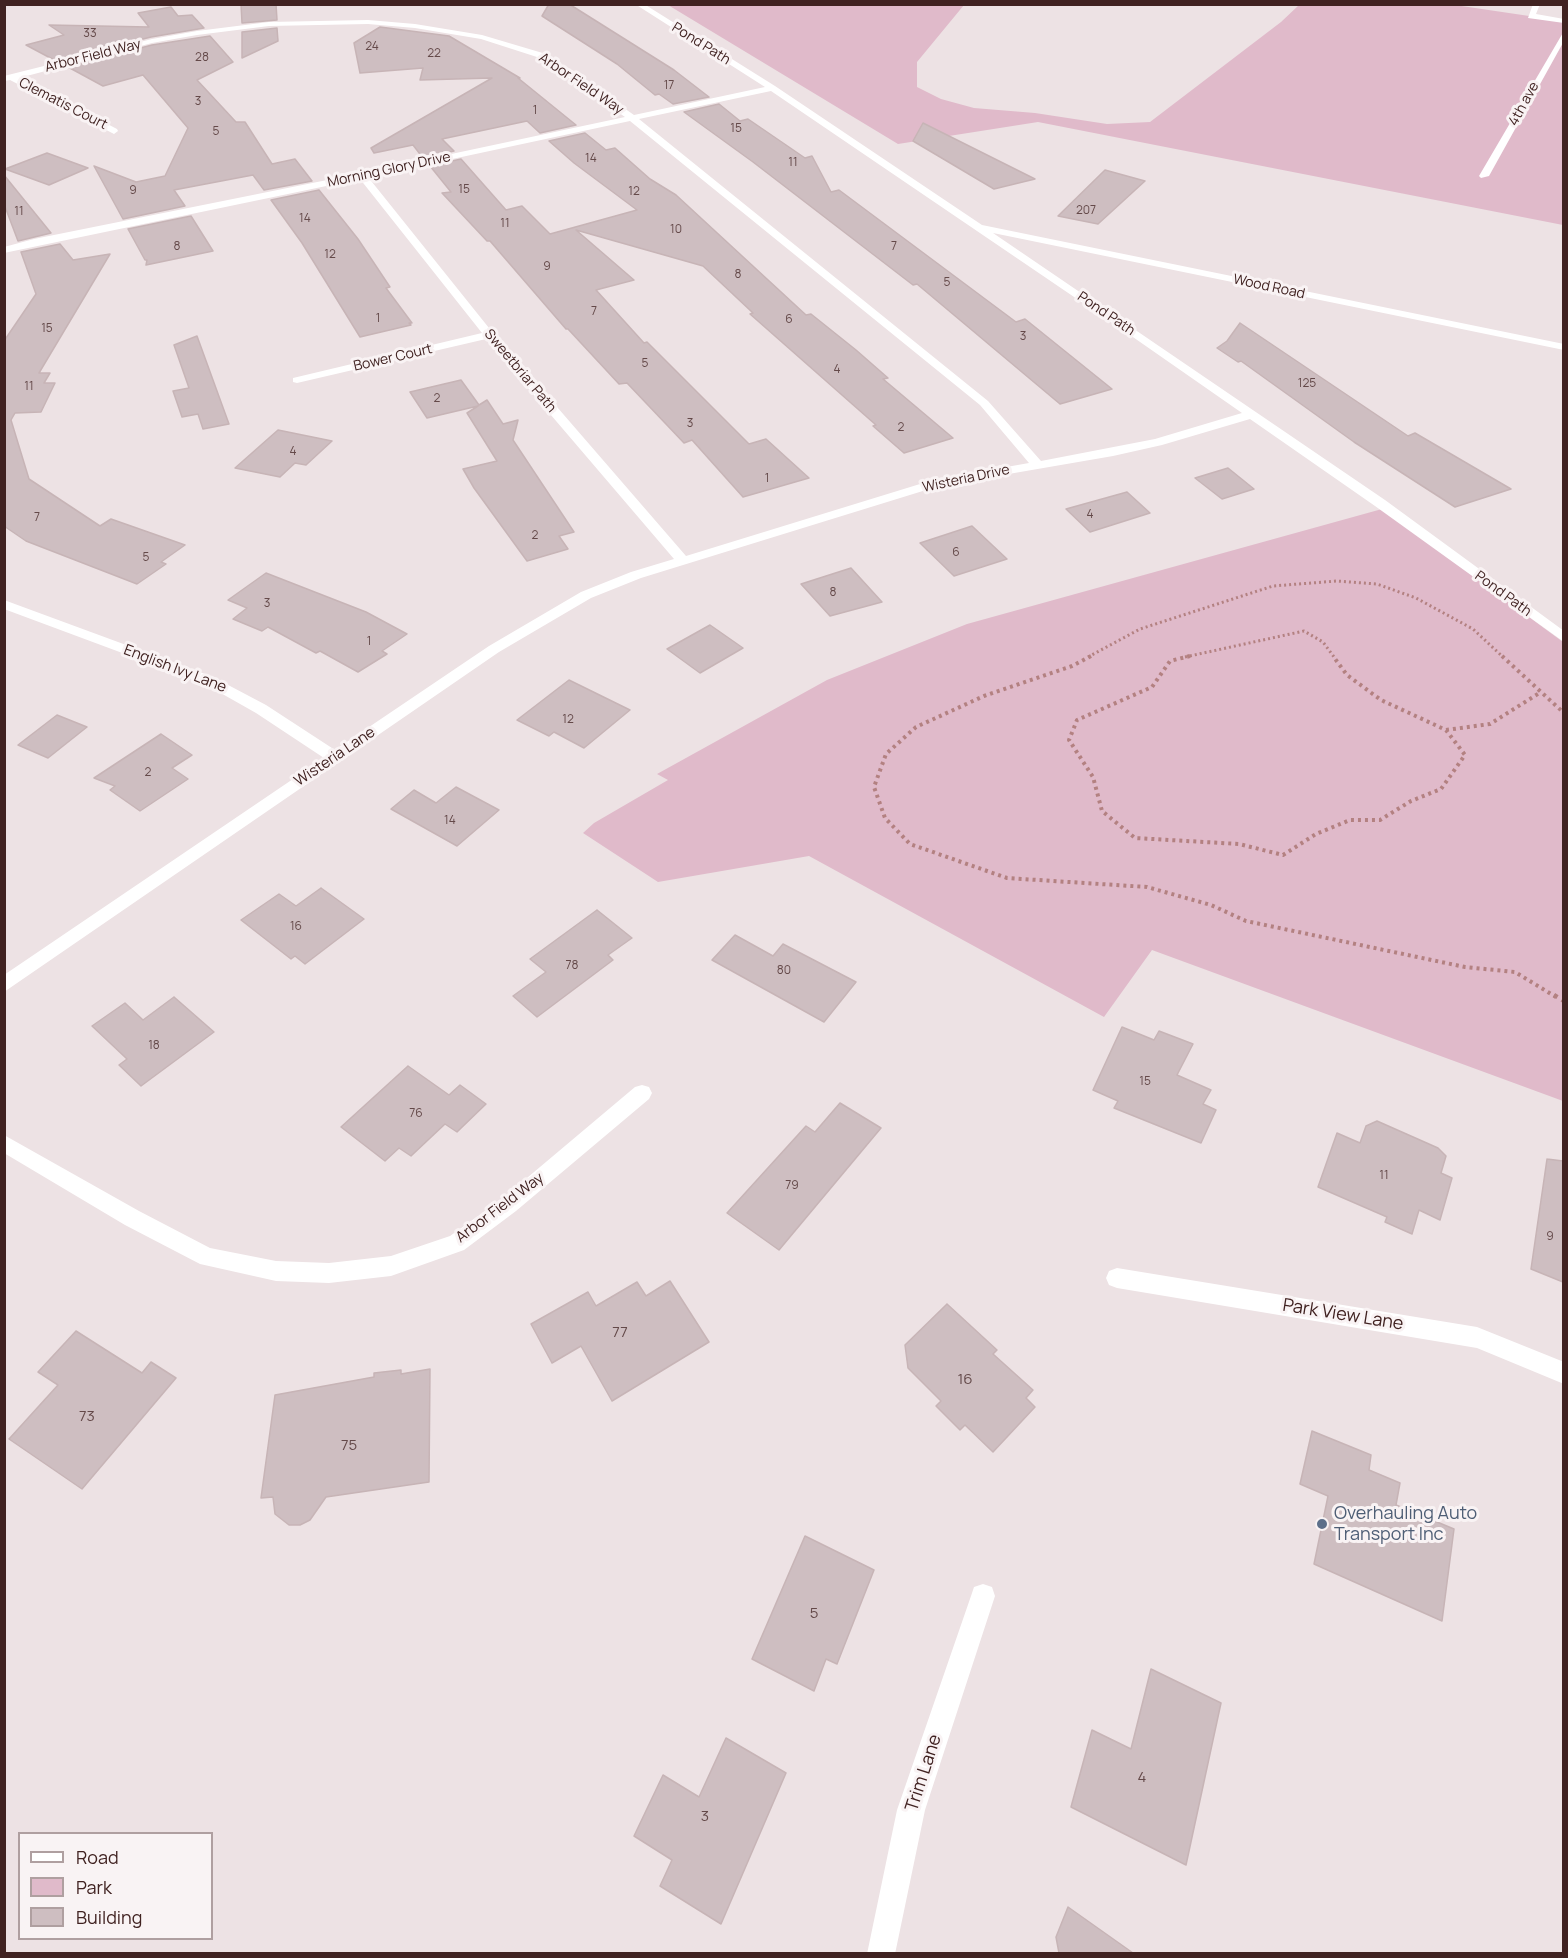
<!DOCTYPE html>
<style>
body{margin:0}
#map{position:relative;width:1568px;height:1958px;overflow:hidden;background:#ede2e4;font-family:Manrope,sans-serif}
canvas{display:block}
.frame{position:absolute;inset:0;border:6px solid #402221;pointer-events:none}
.legend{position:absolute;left:18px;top:1832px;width:195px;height:108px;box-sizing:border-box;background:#f9f3f4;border:2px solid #af9fa0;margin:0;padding:8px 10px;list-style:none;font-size:18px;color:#402221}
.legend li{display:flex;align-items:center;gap:12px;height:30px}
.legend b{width:30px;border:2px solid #af9fa0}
</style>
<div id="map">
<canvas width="1568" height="1958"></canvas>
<div class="frame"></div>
<ul class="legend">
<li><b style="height:8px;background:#fff"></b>Road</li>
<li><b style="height:16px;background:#e0baca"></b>Park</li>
<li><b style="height:16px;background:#cebec1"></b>Building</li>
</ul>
</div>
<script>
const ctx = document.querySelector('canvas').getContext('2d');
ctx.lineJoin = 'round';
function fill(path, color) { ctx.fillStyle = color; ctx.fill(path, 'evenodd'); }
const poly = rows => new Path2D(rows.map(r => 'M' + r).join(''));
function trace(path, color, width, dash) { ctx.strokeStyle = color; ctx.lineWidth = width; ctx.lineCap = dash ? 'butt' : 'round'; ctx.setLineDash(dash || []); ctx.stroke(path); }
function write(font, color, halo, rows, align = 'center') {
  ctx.font = font + ' Manrope,sans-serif'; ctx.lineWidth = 6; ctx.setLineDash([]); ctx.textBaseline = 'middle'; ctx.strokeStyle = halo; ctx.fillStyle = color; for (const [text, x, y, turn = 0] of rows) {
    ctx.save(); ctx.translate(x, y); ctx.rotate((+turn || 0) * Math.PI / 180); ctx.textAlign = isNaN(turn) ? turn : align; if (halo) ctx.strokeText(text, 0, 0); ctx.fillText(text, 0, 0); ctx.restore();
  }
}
fill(poly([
 [1448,4,1563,21,1563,225,1038,122,898,144,668,5,964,5,917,62,917,87,941,99,974,108,1035,113,1107,124,1150,122,1281,22,1299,5],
 [1382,509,1563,642,1563,1101,1152,950,1104,1017,809,856,658,882,583,833,594,823,668,780,657,774,827,680,967,624]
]), '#e0baca');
const building = poly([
 [241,4,276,4,277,20,242,23,241,4],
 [549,4,569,4,674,70,709,97,673,104,659,94,655,95,617,64,542,16,549,4],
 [171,7,178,16,192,15,204,28,151,37,56,61,26,45,64,35,49,25,149,27,138,13,171,7],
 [380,27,449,36,520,78,518,78,576,125,540,133,527,121,442,139,454,151,423,158,413,145,374,153,371,148,492,78,420,80,423,68,360,73,354,43,380,27],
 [277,28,278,41,242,58,242,32,277,28],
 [210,36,233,62,197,80,236,122,245,122,272,164,295,159,312,181,264,190,253,175,174,190,185,206,123,219,94,166,136,182,165,176,188,128,143,75,103,86,68,67,152,45,210,36],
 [719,104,740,121,748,119,805,158,812,156,831,192,839,190,1016,322,1025,319,1112,389,1060,404,917,284,913,285,753,162,684,112,719,104],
 [923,123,1035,179,994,189,913,141,923,123],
 [585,133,606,150,615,148,650,179,676,195,806,315,811,314,856,350,888,378,883,379,953,438,904,453,873,426,876,425,750,314,753,313,703,266,576,230,634,280,596,290,644,343,647,342,749,444,766,439,809,478,743,497,692,440,684,443,627,383,619,384,568,329,566,329,490,241,487,241,442,193,451,192,430,166,461,159,506,210,522,206,550,234,637,210,574,163,549,141,585,133],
 [47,153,88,168,49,185,5,169,47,153],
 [1105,170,1145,181,1098,224,1058,216,1105,170],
 [4,175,51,233,18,241,4,204,4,175],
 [319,190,358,239,390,287,386,288,412,323,409,323,411,325,360,337,302,243,271,200,319,190],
 [191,216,213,251,146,265,147,260,145,260,128,229,191,216],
 [60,244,73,260,110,254,39,373,50,373,44,383,55,383,41,412,15,413,11,420,29,479,100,526,111,519,185,545,161,562,166,564,137,584,26,541,4,526,4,341,36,294,21,252,60,244],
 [1240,323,1408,436,1415,433,1511,489,1455,507,1354,442,1241,361,1238,362,1217,348,1227,341,1240,323],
 [197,336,229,424,203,429,198,414,182,417,173,391,189,388,174,345,197,336],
 [461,380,479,405,487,400,503,424,518,420,513,440,574,532,559,536,568,549,527,561,474,488,463,469,497,461,467,413,478,406,427,418,410,392,461,380],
 [278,430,332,441,306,465,295,463,280,477,235,468,278,430],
 [1228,468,1254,489,1222,499,1195,478,1228,468],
 [1127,492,1150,513,1090,532,1066,509,1127,492],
 [972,526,1007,559,954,576,920,543,972,526],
 [851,568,882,602,830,616,801,584,851,568],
 [266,573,366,612,407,634,382,651,387,654,358,672,320,651,316,653,268,627,262,631,233,619,247,608,228,600,266,573],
 [710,625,743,648,700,673,667,649,710,625],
 [569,680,630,710,584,748,554,732,549,736,517,720,569,680],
 [57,715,87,727,48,758,18,745,57,715],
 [161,734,192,755,172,768,188,779,140,811,110,790,115,786,94,778,161,734],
 [456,787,499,810,457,846,391,809,414,790,436,803,456,787],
 [321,888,364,919,305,964,295,956,291,959,241,920,279,894,296,906,321,888],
 [597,910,632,938,608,955,613,960,537,1017,513,996,546,972,530,959,597,910],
 [735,935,773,956,783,944,856,982,824,1022,712,960,735,935],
 [174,997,214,1032,141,1086,119,1065,127,1059,92,1026,125,1003,143,1020,174,997],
 [1122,1027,1154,1040,1159,1031,1193,1044,1177,1075,1211,1090,1203,1104,1216,1110,1201,1143,1114,1108,1118,1101,1093,1090,1122,1027],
 [408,1066,449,1095,460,1085,486,1104,457,1132,445,1124,411,1156,399,1148,385,1161,341,1127,408,1066],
 [840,1103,881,1128,779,1250,727,1213,806,1126,815,1132,840,1103],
 [1377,1121,1438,1148,1446,1156,1441,1173,1452,1178,1440,1220,1419,1210,1412,1234,1385,1222,1387,1217,1318,1187,1337,1133,1360,1143,1366,1126,1377,1121],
 [1547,1159,1563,1161,1563,1282,1531,1269,1547,1159],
 [670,1281,709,1342,612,1401,581,1346,552,1363,531,1324,588,1292,596,1306,637,1282,646,1296,670,1281],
 [947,1304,997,1350,993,1354,1033,1390,1026,1398,1035,1407,993,1452,965,1425,960,1430,936,1406,941,1401,908,1368,905,1345,947,1304],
 [76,1331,142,1373,151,1362,176,1378,82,1489,9,1439,58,1385,38,1372,76,1331],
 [430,1369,429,1482,326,1497,310,1520,300,1525,289,1525,275,1514,273,1497,261,1498,275,1395,374,1377,374,1373,401,1370,401,1374,430,1369],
 [1312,1431,1371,1455,1369,1470,1400,1483,1396,1505,1454,1529,1442,1621,1314,1564,1328,1496,1300,1484,1312,1431],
 [805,1536,874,1570,837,1664,826,1659,814,1691,752,1659,805,1536],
 [1151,1669,1221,1703,1186,1865,1071,1807,1092,1730,1131,1749,1151,1669],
 [726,1738,786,1773,721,1924,660,1886,672,1860,634,1836,663,1775,699,1797,726,1738],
 [1068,1907,1133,1953,1059,1953,1056,1937,1068,1907]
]);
fill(building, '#cebec1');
trace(building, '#c7b4b6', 1.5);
trace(poly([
 [1088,657,1140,629,1273,586,1337,581,1377,584,1416,598,1473,629,1503,657],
 [1185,657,1304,631,1323,642,1334,657]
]), '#b38181', 3, [2, 3]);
trace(poly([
 [1091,656,1072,666,984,696,916,727,886,754,874,787,885,818,910,844,1007,878,1147,887,1211,905,1246,921,1465,967,1515,972,1556,997],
 [1190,656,1170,661,1152,687,1077,720,1069,740,1093,777,1102,811,1135,838,1239,844,1283,855,1316,834,1350,820,1380,820,1411,801,1441,789,1465,755,1446,730,1381,700,1347,675,1333,656],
 [1502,656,1564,713],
 [1446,730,1490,724,1541,692]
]), '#b38181', 4, [3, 4]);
trace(poly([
 [1554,995,1564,1001]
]), '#b38181', 4.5, [4, 5]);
fill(poly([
 [635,4,644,4,775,86,982,225,1564,344,1564,350,993,233,1385,500,1564,631,1564,642,1375,506,1250,419,1162,445,1113,456,939,486,641,578,591,598,499,652,4,992,4,975,324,758,256,713,203,683,4,609,4,600,213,677,266,705,335,750,489,646,581,592,631,572,674,559,486,339,297,383,293,382,293,378,482,333,360,179,4,253,4,247,34,239,362,173,625,117,540,58,481,39,415,28,368,24,269,26,197,35,152,43,19,78,117,129,118,131,114,134,10,80,4,81,4,76,152,39,197,31,269,22,368,20,415,24,482,35,546,54,634,115,765,87,635,4],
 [771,91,1130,335,1242,413,1155,439,1041,461,988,401,639,119,771,91],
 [630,121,980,405,1029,463,933,480,686,556,493,333,368,177,630,121],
 [1533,4,1540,4,1536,14,1564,19,1564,23,1528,18,1533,4],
 [1564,31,1564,41,1489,176,1481,178,1479,176,1564,31],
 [642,1085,649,1087,652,1093,649,1099,516,1211,464,1250,391,1276,329,1283,276,1281,200,1264,125,1225,4,1153,4,1135,139,1211,210,1248,276,1261,329,1263,391,1256,450,1236,502,1199,635,1087,642,1085],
 [1117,1268,1477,1327,1564,1362,1564,1384,1477,1348,1117,1288,1109,1285,1106,1278,1109,1271,1117,1268],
 [983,1584,992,1587,995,1596,925,1810,895,1954,867,1954,897,1810,971,1596,974,1587,983,1584]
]), '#fff');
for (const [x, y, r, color] of [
 [1322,1524,6,"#5c6f8a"]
]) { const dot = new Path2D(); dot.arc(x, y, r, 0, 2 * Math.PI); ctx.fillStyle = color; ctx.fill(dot); trace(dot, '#f9f3f4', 2); }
write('12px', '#644949', null, [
 ["33",90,34],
 ["24",372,47],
 ["22",434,54],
 ["28",202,58],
 ["17",669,86],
 ["3",198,102],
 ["1",535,111],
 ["15",736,129],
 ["5",216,132],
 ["14",591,159],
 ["11",793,163],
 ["15",464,190],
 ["9",133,191],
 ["12",634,192],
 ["207",1086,211],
 ["11",19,212],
 ["14",305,219],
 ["11",505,224],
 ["10",676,230],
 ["8",177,247],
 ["7",894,247],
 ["12",330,255],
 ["9",547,267],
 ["8",738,275],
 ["5",947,283],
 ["7",594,312],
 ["1",378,319],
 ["6",789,320],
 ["15",47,329],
 ["3",1023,337],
 ["5",645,364],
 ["4",837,370],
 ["125",1307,384],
 ["11",29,387],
 ["2",437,399],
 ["3",690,424],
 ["2",901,428],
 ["4",293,452],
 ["1",767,479],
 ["4",1090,515],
 ["7",37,518],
 ["2",535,536],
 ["6",956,553],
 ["5",146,558],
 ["8",833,593],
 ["3",267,604],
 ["1",369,642],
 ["12",568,720],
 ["2",148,773],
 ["14",450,821],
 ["16",296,927],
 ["78",572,966],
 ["80",784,971],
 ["18",154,1046],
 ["15",1145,1082],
 ["76",416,1114],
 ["11",1384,1176],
 ["79",792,1186],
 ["9",1550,1237]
]);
write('14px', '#402221', '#f9f3f4', [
 ["Pond Path",701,44,32],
 ["Arbor Field Way",93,56,-14],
 ["Arbor Field Way",581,84,34],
 ["Clematis Court",63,104,27],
 ["4th ave",1524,104,-61],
 ["Morning Glory Drive",389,170,-12],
 ["Wood Road",1269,287,12],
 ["Pond Path",1106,314,34],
 ["Bower Court",393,358,-13],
 ["Sweetbriar Path",520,371,50],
 ["Wisteria Drive",966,479,-12],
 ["Pond Path",1503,594,36]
]);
write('15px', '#402221', '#f9f3f4', [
 ["English Ivy Lane",175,669,21],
 ["Wisteria Lane",335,757,-34],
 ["Arbor Field Way",500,1208,-37]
]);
write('15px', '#644949', null, [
 ["77",620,1333],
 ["16",965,1380],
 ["73",87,1417],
 ["75",349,1446],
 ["5",814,1614],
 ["4",1142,1778],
 ["3",705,1817]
]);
write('18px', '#402221', '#f9f3f4', [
 ["Park View Lane",1343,1315,9],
 ["Trim Lane",924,1773,-72]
]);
write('18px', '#4e5e75', '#f9f3f4', [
 ["Overhauling Auto",1334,1514],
 ["Transport Inc",1334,1535]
], 'left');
</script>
